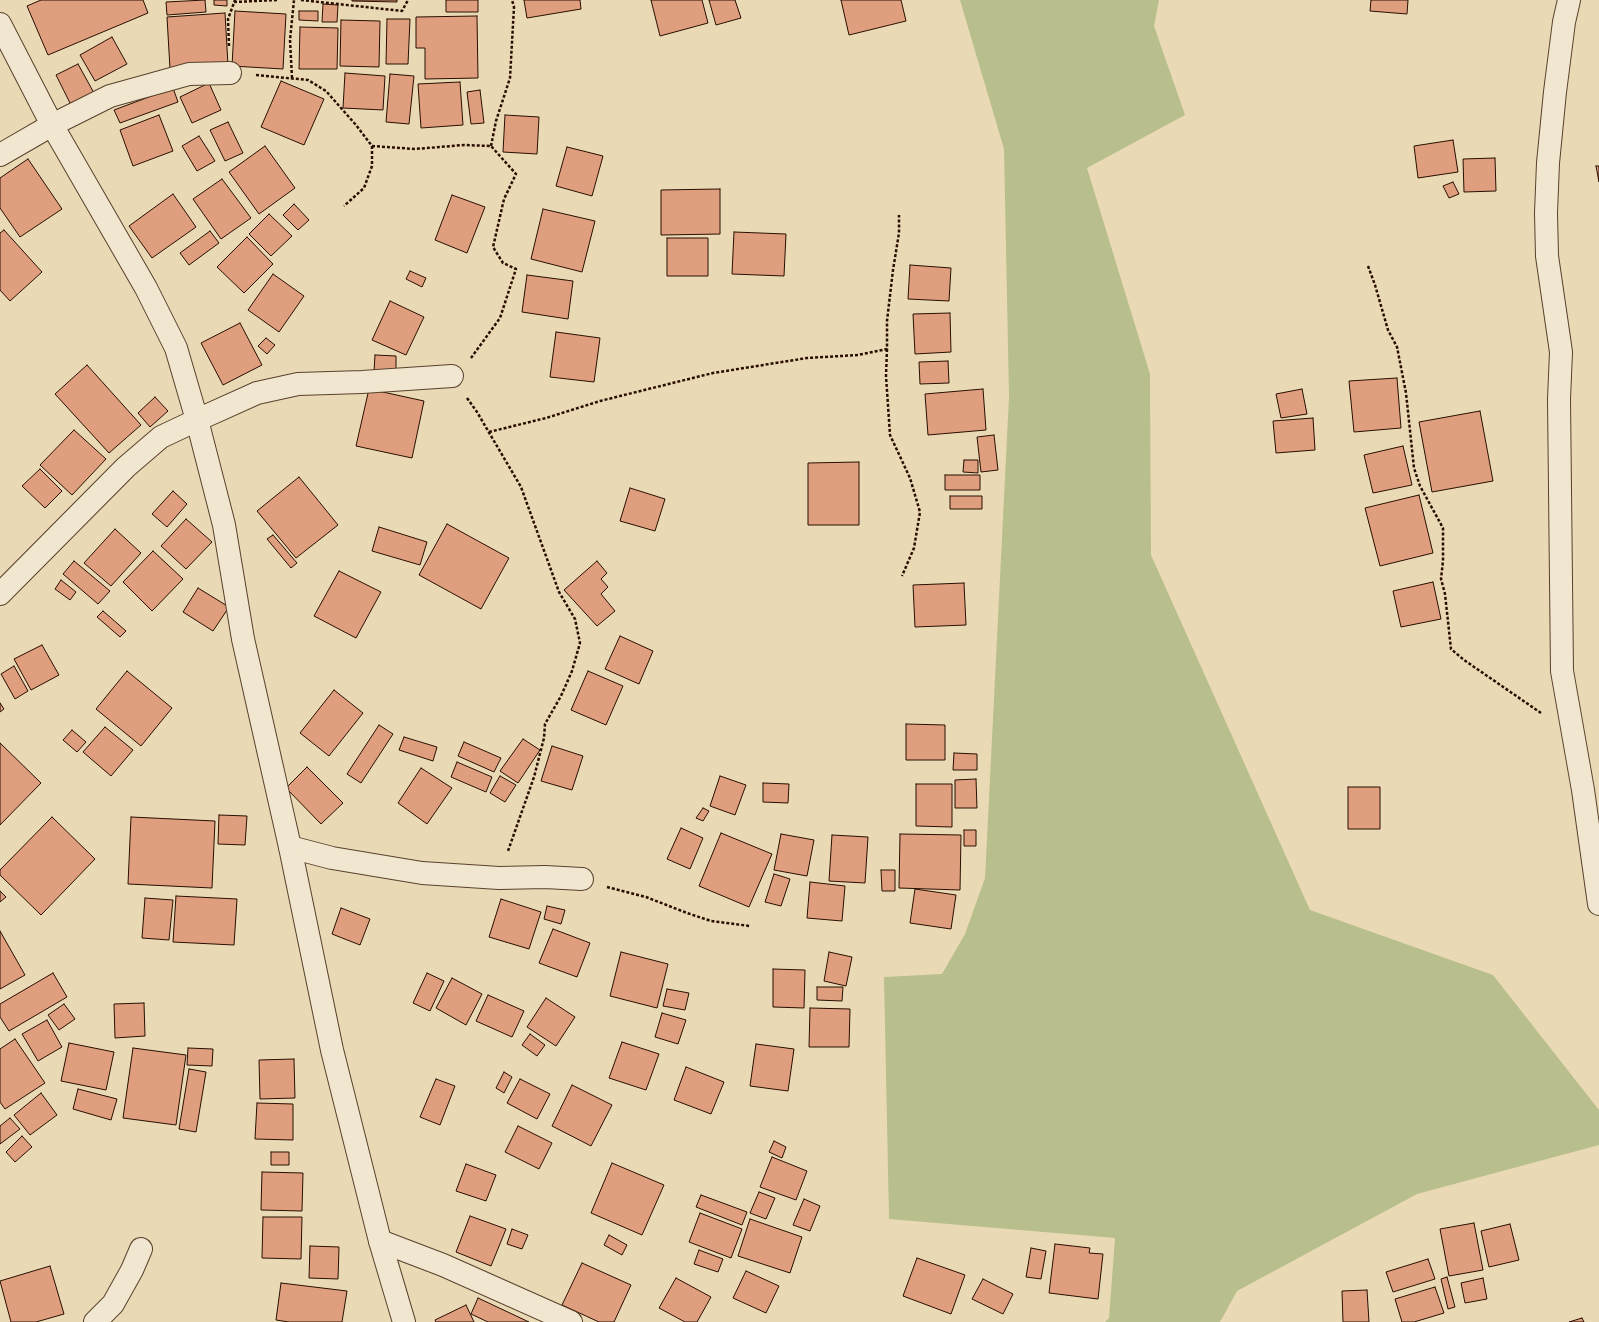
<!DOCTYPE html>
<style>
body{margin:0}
canvas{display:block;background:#ead9b5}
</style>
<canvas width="1599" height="1322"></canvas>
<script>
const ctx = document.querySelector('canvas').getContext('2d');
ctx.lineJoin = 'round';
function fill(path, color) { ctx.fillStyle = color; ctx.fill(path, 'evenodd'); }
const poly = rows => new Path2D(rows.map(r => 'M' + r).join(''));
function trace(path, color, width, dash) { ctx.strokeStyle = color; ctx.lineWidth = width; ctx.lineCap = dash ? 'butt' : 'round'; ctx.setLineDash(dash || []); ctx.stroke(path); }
fill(poly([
 [960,0,1159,0,1154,26,1185,115,1087,168,1150,374,1151,555,1310,910,1493,975,1599,1110,1599,1145,1417,1194,1237,1291,1220,1322,1105,1322,1109,1318,1115,1238,889,1219,884,977,942,974,965,934,985,878,1009,397,1004,149]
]), '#b8bf8d');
const building = poly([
 [41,0,143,0,148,13,48,55,27,6,41,0],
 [205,0,206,12,167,15,166,2,205,0],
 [214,0,227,0,227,6,214,5,214,0],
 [352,0,397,0,397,2,352,1,352,0],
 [446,0,478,0,478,12,446,12,446,0],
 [524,0,580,0,581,9,527,18,524,0],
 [651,0,702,0,708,23,660,36,651,0],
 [709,0,735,0,741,18,716,25,709,0],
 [841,0,901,0,906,21,849,35,841,0],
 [1371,0,1408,0,1407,14,1370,11,1371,0],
 [323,4,338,5,337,22,322,22,323,4],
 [235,11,286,14,283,69,232,66,235,11],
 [299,11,318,11,318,21,299,20,299,11],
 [225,13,228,65,170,69,167,17,225,13],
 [477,16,478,78,425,79,425,48,416,48,416,17,477,16],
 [387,19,410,19,408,64,386,64,387,19],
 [341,20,380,21,379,67,340,66,341,20],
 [300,27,338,28,337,69,299,69,300,27],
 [112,37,127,64,95,81,80,55,112,37],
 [78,64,94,93,71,105,56,75,78,64],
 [345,73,385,76,383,110,343,108,345,73],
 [390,74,414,76,409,124,386,122,390,74],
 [281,81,324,99,304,145,261,127,281,81],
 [460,82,463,125,421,128,418,84,460,82],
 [209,83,221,110,192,123,180,97,209,83],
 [173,88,178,102,120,123,114,110,173,88],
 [480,90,484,123,471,124,467,92,480,90],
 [159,115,173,151,133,166,120,130,159,115],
 [505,115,539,117,537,154,503,152,505,115],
 [228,122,243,153,225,161,210,130,228,122],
 [199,136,215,161,197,171,182,146,199,136],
 [1453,140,1458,172,1418,178,1414,146,1453,140],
 [265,146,295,188,259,214,229,172,265,146],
 [567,147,603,156,592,196,556,186,567,147],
 [1495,158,1496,191,1464,192,1463,159,1495,158],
 [28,159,62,209,20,237,0,208,0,178,28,159],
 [1596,166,1599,166,1599,182,1596,166],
 [222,179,251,218,221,239,193,199,222,179],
 [1453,182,1459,194,1449,198,1443,186,1453,182],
 [720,189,720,234,661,235,661,190,720,189],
 [173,194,196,227,152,258,129,226,173,194],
 [452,195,485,207,467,253,435,240,452,195],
 [294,204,309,220,298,230,283,215,294,204],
 [543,209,595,221,582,272,531,259,543,209],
 [269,214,292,236,271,256,249,234,269,214],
 [4,230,42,272,10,301,0,290,0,233,4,230],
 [210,231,219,243,189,265,180,253,210,231],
 [734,232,786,234,784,276,732,274,734,232],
 [247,237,273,264,244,293,217,267,247,237],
 [667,238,708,238,708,276,667,276,667,238],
 [910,265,951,268,949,301,908,299,910,265],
 [410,271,426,278,422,287,406,279,410,271],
 [273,274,304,296,279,332,248,310,273,274],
 [527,275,573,281,568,319,522,312,527,275],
 [390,301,424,317,406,355,372,340,390,301],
 [950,313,951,352,915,354,913,314,950,313],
 [240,323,262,365,223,385,201,343,240,323],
 [556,332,600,338,594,382,550,377,556,332],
 [266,338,275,345,267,354,258,346,266,338],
 [375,355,396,356,396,373,374,372,375,355],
 [948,361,949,383,920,384,919,362,948,361],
 [87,365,141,425,109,453,55,394,87,365],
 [1397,378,1401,428,1354,432,1349,381,1397,378],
 [369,389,424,401,412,458,356,446,369,389],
 [983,389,986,430,928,435,925,394,983,389],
 [1302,389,1307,414,1281,418,1276,394,1302,389],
 [155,397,168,411,150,427,138,413,155,397],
 [1480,411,1493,481,1432,492,1419,422,1480,411],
 [1313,418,1315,450,1276,453,1273,421,1313,418],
 [74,430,106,459,72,495,40,465,74,430],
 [994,435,998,470,981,472,977,437,994,435],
 [1403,446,1412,485,1373,493,1364,455,1403,446],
 [964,460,978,460,978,473,963,472,964,460],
 [859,462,859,525,808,525,808,463,859,462],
 [40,469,62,491,45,508,22,486,40,469],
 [945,475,980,475,980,490,945,490,945,475],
 [299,477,338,525,296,558,257,511,299,477],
 [630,488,665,499,655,531,620,521,630,488],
 [173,491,187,504,167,527,152,514,173,491],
 [1419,495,1433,553,1380,566,1365,508,1419,495],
 [950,496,982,496,982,509,950,509,950,496],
 [186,519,212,542,186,569,161,546,186,519],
 [447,524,509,558,481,609,419,575,447,524],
 [379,527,427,542,420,565,372,551,379,527],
 [115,529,141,553,111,586,84,563,115,529],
 [273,535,297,563,291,568,267,539,273,535],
 [153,551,183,579,152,611,123,582,153,551],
 [74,561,110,591,98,604,63,574,74,561],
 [597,561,607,573,601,579,608,587,601,594,615,611,597,626,564,590,597,561],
 [339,571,381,592,356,638,314,616,339,571],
 [61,580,76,592,70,600,55,589,61,580],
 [1433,582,1441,619,1401,627,1393,591,1433,582],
 [964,583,966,625,915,627,913,585,964,583],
 [198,588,229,607,213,631,183,612,198,588],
 [103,611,126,631,120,637,97,617,103,611],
 [620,636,653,651,639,684,605,669,620,636],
 [42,645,59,675,31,690,14,659,42,645],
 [14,666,28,691,15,699,1,674,14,666],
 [127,671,172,708,141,746,96,709,127,671],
 [588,671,623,686,606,725,571,710,588,671],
 [334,690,363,713,329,756,300,733,334,690],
 [0,703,4,709,0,712,0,703],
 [906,724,945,725,945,760,906,760,906,724],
 [379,725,393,734,361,783,347,774,379,725],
 [105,727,133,750,111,776,83,752,105,727],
 [72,730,86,742,77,752,63,740,72,730],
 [404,737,437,747,433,761,399,750,404,737],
 [523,739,540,750,518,783,500,771,523,739],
 [464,742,501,758,494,772,458,756,464,742],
 [0,743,41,783,0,825,0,743],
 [552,746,583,756,572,790,541,781,552,746],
 [954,753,977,754,977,770,953,770,954,753],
 [457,762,492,777,486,792,451,777,457,762],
 [307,767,343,803,321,824,286,788,307,767],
 [421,768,452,788,427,824,398,803,421,768],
 [500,776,516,785,505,802,490,793,500,776],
 [720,776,746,785,735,815,710,806,720,776],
 [976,779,977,808,955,808,955,780,976,779],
 [763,783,789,784,788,803,763,802,763,783],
 [916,784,952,784,952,827,916,826,916,784],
 [1348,787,1380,787,1380,829,1348,829,1348,787],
 [703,808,709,811,703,821,696,818,703,808],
 [219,815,247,816,245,845,218,844,219,815],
 [52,817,95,859,41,915,0,875,0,870,52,817],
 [131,817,215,821,212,888,128,884,131,817],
 [681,828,703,838,690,869,667,859,681,828],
 [964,830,976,830,976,846,964,846,964,830],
 [721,833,772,854,749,907,699,886,721,833],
 [781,834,814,840,807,876,774,870,781,834],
 [900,834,961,835,960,890,899,888,900,834],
 [832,835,868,837,865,883,829,881,832,835],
 [881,870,895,870,895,891,882,891,881,870],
 [774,874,790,879,781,906,765,902,774,874],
 [810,882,845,886,842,921,807,918,810,882],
 [915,889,956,895,951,929,910,923,915,889],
 [0,891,6,897,0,902,0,891],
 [176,896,237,899,234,945,173,942,176,896],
 [145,898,173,900,169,940,142,938,145,898],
 [501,899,541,912,529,949,489,937,501,899],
 [547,906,565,910,561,924,544,919,547,906],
 [341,908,370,919,360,945,332,934,341,908],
 [553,929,590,943,577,977,539,963,553,929],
 [0,931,25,975,0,989,0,931],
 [621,952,668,964,657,1008,610,996,621,952],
 [829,952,852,957,846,986,824,981,829,952],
 [773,969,805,970,804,1008,773,1007,773,969],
 [53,973,67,997,9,1031,0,1017,0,1004,53,973],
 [427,973,444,981,430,1011,413,1003,427,973],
 [452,978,482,994,466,1025,436,1008,452,978],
 [817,987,843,987,842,1001,817,1000,817,987],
 [667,989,689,993,685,1010,663,1006,667,989],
 [488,995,524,1011,512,1037,476,1021,488,995],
 [546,998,575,1017,556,1046,527,1027,546,998],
 [144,1003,145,1036,115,1038,114,1004,144,1003],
 [64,1004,75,1019,59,1030,48,1015,64,1004],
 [810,1008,850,1009,849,1047,809,1047,810,1008],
 [662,1013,686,1020,678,1044,655,1037,662,1013],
 [47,1020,62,1047,38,1061,22,1034,47,1020],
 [530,1034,545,1045,537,1056,522,1045,530,1034],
 [15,1039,45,1083,5,1109,0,1102,0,1049,15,1039],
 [622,1042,659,1054,646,1090,609,1078,622,1042],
 [69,1043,114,1052,106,1090,61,1081,69,1043],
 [756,1044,794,1049,788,1091,750,1086,756,1044],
 [133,1048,186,1055,176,1125,123,1118,133,1048],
 [188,1048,213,1049,212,1066,187,1065,188,1048],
 [294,1059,295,1098,260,1099,259,1060,294,1059],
 [686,1067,724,1082,711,1114,674,1100,686,1067],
 [189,1069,206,1072,196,1132,179,1129,189,1069],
 [504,1072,512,1077,504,1093,496,1088,504,1072],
 [436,1079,455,1086,440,1125,420,1117,436,1079],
 [520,1079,550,1094,537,1119,507,1103,520,1079],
 [572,1085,612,1105,591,1146,552,1126,572,1085],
 [78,1089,117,1099,111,1120,73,1109,78,1089],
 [41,1093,57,1115,30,1135,14,1115,41,1093],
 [257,1103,293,1104,293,1140,255,1139,257,1103],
 [10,1118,20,1129,0,1144,0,1126,10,1118],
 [518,1126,552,1143,539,1169,505,1152,518,1126],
 [22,1136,32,1147,15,1162,6,1152,22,1136],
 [774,1141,786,1147,782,1158,769,1152,774,1141],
 [271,1152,289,1152,289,1165,271,1165,271,1152],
 [772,1157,807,1171,796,1200,760,1187,772,1157],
 [612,1163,664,1185,642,1235,591,1213,612,1163],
 [466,1164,496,1175,486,1201,456,1191,466,1164],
 [262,1172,303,1173,302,1211,261,1210,262,1172],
 [759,1192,775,1198,766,1219,750,1213,759,1192],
 [701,1195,747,1212,742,1225,696,1207,701,1195],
 [804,1199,820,1206,810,1231,793,1225,804,1199],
 [700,1213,742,1229,731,1258,689,1242,700,1213],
 [470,1216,506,1229,491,1266,456,1252,470,1216],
 [263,1217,302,1217,301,1259,262,1258,263,1217],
 [750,1219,802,1237,790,1273,738,1256,750,1219],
 [1474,1223,1483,1270,1449,1276,1440,1229,1474,1223],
 [1510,1224,1519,1260,1489,1267,1481,1231,1510,1224],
 [512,1229,528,1235,522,1249,507,1244,512,1229],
 [609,1235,627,1245,622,1255,604,1245,609,1235],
 [1055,1244,1090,1248,1089,1253,1103,1254,1098,1299,1049,1293,1055,1244],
 [310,1246,339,1247,338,1279,309,1278,310,1246],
 [1031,1248,1046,1251,1041,1279,1026,1277,1031,1248],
 [699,1250,723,1259,718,1272,694,1264,699,1250],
 [917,1258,965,1275,951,1314,903,1296,917,1258],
 [1428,1259,1435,1279,1393,1292,1386,1272,1428,1259],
 [582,1263,631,1285,614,1322,599,1322,562,1305,582,1263],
 [50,1266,64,1314,36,1322,11,1322,0,1281,50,1266],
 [746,1271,779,1286,766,1313,733,1298,746,1271],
 [1447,1277,1455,1307,1448,1309,1441,1279,1447,1277],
 [676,1278,711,1297,697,1322,685,1322,659,1308,676,1278],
 [1483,1278,1487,1299,1465,1303,1461,1283,1483,1278],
 [983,1279,1013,1294,1003,1314,972,1299,983,1279],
 [281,1283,347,1291,342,1322,289,1322,276,1320,281,1283],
 [1435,1287,1444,1313,1414,1322,1402,1322,1395,1299,1435,1287],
 [1367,1290,1369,1322,1343,1322,1342,1291,1367,1290],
 [478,1298,529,1322,488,1322,471,1314,478,1298],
 [466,1305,474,1322,436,1322,435,1320,466,1305],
 [1582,1318,1584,1322,1569,1322,1582,1318]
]);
fill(building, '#df9f7f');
trace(building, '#290e00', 1);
const minor = poly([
 [1569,0,1564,22,1555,92,1548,163,1546,213,1547,256,1561,352,1559,399,1562,671,1583,790,1599,904],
 [0,155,52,125,110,96,189,74,230,73],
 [0,594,126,467,161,437,197,420,257,393,298,384,362,382,452,376],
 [290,847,332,858,422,873,499,878,545,877,582,879],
 [380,1241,443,1265,571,1322],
 [95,1322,113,1304,132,1270,141,1249]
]);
const tertiary = poly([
 [0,24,52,125,146,288,176,348,197,420,224,525,243,639,290,847,332,1050,380,1241,404,1322]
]);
trace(minor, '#59412d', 24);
trace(tertiary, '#59412d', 24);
trace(poly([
 [301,0,402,11,408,0],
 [234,2,277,0],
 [229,46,228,19,235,0],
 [256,75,308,80,326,91,356,125,372,146,372,166,364,188,344,206],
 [292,78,290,40,294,0],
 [372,146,415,149,464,145,491,146,516,174,504,199,493,247,503,263,516,269,500,318,471,358],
 [491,146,496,121,510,78,514,7,512,0],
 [1368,266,1375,285,1388,330,1397,347,1406,393,1414,468,1420,486,1443,528,1443,561,1441,579,1445,594,1451,649,1464,660,1541,713],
 [887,349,886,376,890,435,910,478,920,512,914,548,902,576],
 [467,398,477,412,521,487,559,592,575,619,580,643,572,671,561,696,545,724,544,738,534,777,508,851],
 [489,432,546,418,600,401,713,373,807,358,858,355,887,349,887,321,893,270,899,233,899,215],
 [607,887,646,897,687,913,711,921,750,926]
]), '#290e00', 2.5, [3, 2]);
trace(minor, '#f1e6cf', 22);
trace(tertiary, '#f1e6cf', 22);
</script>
